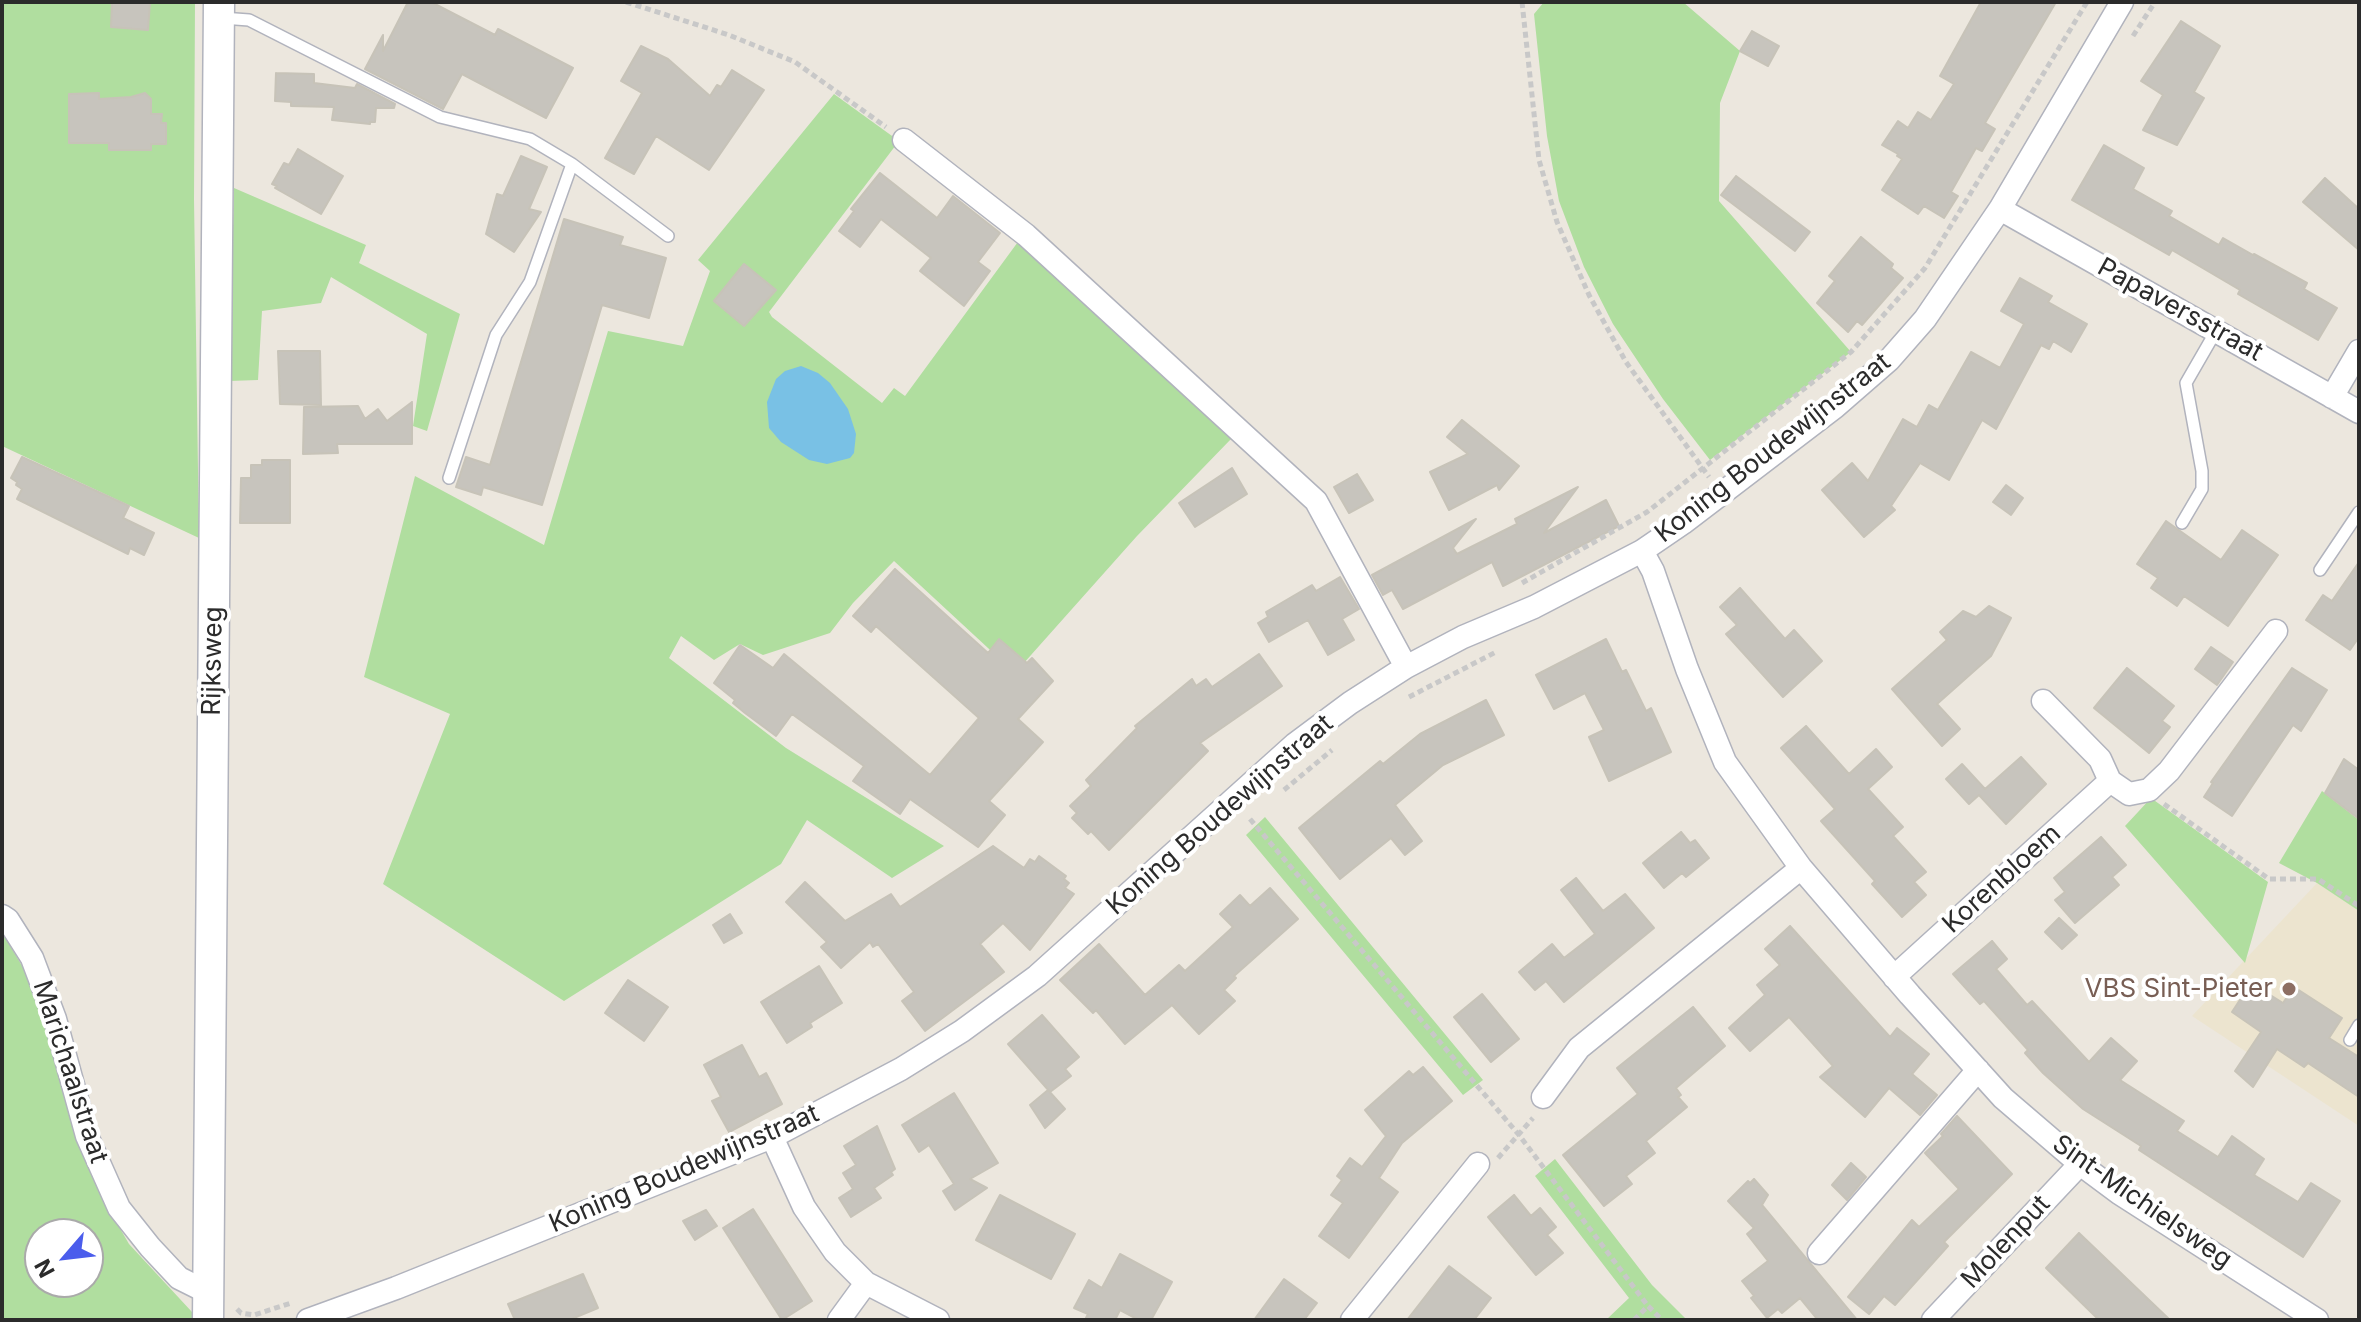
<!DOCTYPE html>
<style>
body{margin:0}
#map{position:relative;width:2361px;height:1322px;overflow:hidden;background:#ece7de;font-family:Inter,sans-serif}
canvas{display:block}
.frame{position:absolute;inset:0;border:4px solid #2b2b2b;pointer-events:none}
.north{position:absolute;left:24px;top:1218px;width:80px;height:80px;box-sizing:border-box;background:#fff;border:2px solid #aaa;border-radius:50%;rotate:242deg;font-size:22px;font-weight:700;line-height:32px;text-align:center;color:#2b2b2b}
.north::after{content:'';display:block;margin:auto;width:28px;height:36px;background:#4b5dec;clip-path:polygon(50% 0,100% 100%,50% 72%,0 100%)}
</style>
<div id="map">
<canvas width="2361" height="1322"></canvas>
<div class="frame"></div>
<div class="north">N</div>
</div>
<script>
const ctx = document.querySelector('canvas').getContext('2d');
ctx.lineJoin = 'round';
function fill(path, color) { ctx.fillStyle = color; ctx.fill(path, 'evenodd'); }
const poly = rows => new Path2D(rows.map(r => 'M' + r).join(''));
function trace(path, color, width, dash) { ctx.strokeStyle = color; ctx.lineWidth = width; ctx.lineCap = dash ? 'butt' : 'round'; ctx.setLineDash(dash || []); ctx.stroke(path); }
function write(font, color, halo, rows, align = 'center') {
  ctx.font = font + ' Inter,sans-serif'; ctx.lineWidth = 8; ctx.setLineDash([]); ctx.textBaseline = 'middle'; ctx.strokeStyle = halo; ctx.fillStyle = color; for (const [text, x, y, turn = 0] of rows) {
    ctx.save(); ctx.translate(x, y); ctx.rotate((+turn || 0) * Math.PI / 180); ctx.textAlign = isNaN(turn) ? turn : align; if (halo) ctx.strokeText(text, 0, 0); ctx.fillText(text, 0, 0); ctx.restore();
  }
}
fill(poly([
 [2317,883,2359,911,2359,1126,2192,1016]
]), '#ece4cf');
fill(poly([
 [2,2,195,2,194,199,199,538,2,446],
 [1544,2,1683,2,1740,51,1720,103,1719,201,1851,352,1710,460,1663,399,1613,324,1584,267,1559,201,1547,136,1534,14],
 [834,94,899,141,769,312,772,317,882,403,894,388,905,396,1023,235,1232,438,1137,536,1015,673,894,561,853,603,830,633,763,655,740,644,714,660,681,636,669,658,786,748,944,846,892,878,807,820,781,864,564,1001,383,884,450,714,364,677,415,476,544,545,608,331,683,346,710,271,698,260],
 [234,188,366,245,359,263,460,314,427,431,413,426,427,334,331,277,321,303,262,311,258,380,229,381],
 [2322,791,2359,820,2359,911,2317,883,2279,863],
 [2151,798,2268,882,2245,963,2125,826],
 [1265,817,1483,1080,1463,1095,1246,835],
 [2,932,34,986,77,1134,100,1194,129,1244,192,1312,192,1320,2,1320],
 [40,1234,88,1234,88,1282,40,1282],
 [1555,1159,1652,1285,1687,1320,1606,1320,1629,1298,1535,1176]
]), '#b0de9f');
fill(poly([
 [801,366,818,373,830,383,848,409,856,434,854,453,850,458,827,464,809,460,781,442,769,428,767,402,776,379,785,371]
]), '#79c1e5');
const building = poly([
 [112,2,150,2,148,30,111,27,112,2],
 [408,2,431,2,495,35,498,29,573,68,546,118,462,74,443,109,365,69,383,35,383,51,408,2],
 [1981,2,2056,2,1985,123,1995,129,1982,151,1976,148,1951,192,1958,196,1944,218,1924,206,1918,214,1882,190,1902,159,1897,156,1898,154,1882,145,1898,121,1908,128,1918,112,1931,120,1954,84,1940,76,1981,2],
 [2181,21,2220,46,2194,92,2204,98,2177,145,2143,130,2163,95,2141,81,2181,21],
 [1752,31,1779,46,1768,66,1740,51,1752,31],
 [641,46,668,59,710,96,717,85,721,87,732,70,764,90,709,170,656,136,634,174,605,158,642,93,621,81,641,46],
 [276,73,314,74,314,83,355,88,357,84,395,104,394,108,376,108,375,122,370,122,370,124,332,120,334,107,291,106,291,102,275,101,276,73],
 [99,93,99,99,131,97,145,93,151,99,151,114,162,114,161,123,166,123,166,144,151,144,151,150,109,150,109,143,69,143,69,94,99,93],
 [2104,145,2144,168,2133,189,2172,211,2169,216,2219,245,2223,238,2253,255,2254,254,2307,283,2304,289,2337,308,2318,340,2238,294,2240,290,2172,250,2169,255,2072,200,2104,145],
 [298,149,343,176,321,214,275,188,277,186,272,184,284,163,289,165,298,149],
 [521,156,547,167,529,209,541,212,514,252,486,234,497,194,503,196,521,156],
 [880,173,937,218,953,196,1000,233,978,262,990,271,964,306,920,271,931,258,881,219,860,247,839,231,854,211,851,209,880,173],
 [1736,176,1810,232,1795,251,1721,195,1736,176],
 [2325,178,2359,209,2359,250,2303,202,2325,178],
 [564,219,623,237,620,245,666,258,649,318,602,305,542,505,483,487,481,495,456,487,466,457,490,465,564,219],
 [1861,237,1893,264,1891,268,1903,278,1862,325,1857,321,1848,332,1817,303,1835,281,1829,276,1861,237],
 [744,264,776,290,744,326,714,301,744,264],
 [2020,278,2052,296,2048,302,2087,324,2071,352,2053,341,2049,349,2041,345,1996,429,1982,420,1949,480,1920,463,1891,506,1895,510,1864,537,1822,490,1852,463,1868,481,1903,419,1917,427,1929,405,1938,410,1971,352,2000,368,2024,324,2001,311,2020,278],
 [278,351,320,351,321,405,280,404,278,351],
 [412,402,412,444,337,444,338,453,303,454,304,407,358,406,365,419,378,409,387,421,412,402],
 [1462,420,1519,466,1499,490,1497,485,1449,510,1430,472,1468,454,1447,437,1462,420],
 [22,457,129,506,123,518,154,533,144,555,130,548,128,554,17,499,22,489,16,485,17,482,11,478,22,457],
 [262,460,290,460,290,523,240,523,241,478,251,478,251,465,262,465,262,460],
 [1232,468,1247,494,1195,527,1179,503,1232,468],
 [1357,474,1373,500,1349,513,1334,487,1357,474],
 [2006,485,2023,498,2011,515,1993,502,2006,485],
 [1578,487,1544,533,1606,500,1619,526,1503,586,1492,562,1403,609,1392,590,1383,595,1372,575,1476,519,1453,548,1457,554,1517,524,1515,519,1578,487],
 [2166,521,2221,560,2242,530,2278,555,2228,626,2184,596,2177,606,2151,588,2158,578,2137,564,2166,521],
 [2359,562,2359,637,2350,650,2306,620,2323,595,2332,601,2359,562],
 [895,569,988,653,999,639,1027,663,1032,658,1053,681,1018,719,1043,742,989,801,1005,815,978,847,910,799,900,814,853,781,864,766,792,714,776,736,745,713,733,703,735,700,714,683,740,645,773,668,784,654,930,775,979,718,876,626,871,632,853,616,895,569],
 [1340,577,1359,609,1342,619,1354,640,1328,655,1308,620,1269,642,1258,623,1268,617,1266,612,1312,585,1316,591,1340,577],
 [1740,588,1785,639,1794,630,1822,661,1783,697,1726,634,1737,625,1720,607,1740,588],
 [1989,606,2011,618,1991,656,1937,704,1960,729,1942,746,1892,689,1947,640,1940,632,1963,611,1976,617,1989,606],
 [1606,639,1622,672,1626,670,1646,711,1651,708,1671,752,1609,781,1589,737,1604,730,1585,693,1554,709,1536,675,1606,639],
 [2211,647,2233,662,2217,685,2195,669,2211,647],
 [1259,654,1282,686,1200,743,1208,751,1109,850,1091,831,1088,834,1072,818,1077,813,1070,806,1091,786,1086,780,1137,728,1135,726,1192,679,1196,686,1206,679,1212,687,1259,654],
 [2127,668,2174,706,2162,721,2170,727,2149,753,2094,708,2127,668],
 [2292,668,2327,690,2301,731,2293,725,2232,816,2204,797,2213,783,2211,782,2292,668],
 [1486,700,1504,735,1443,765,1395,805,1422,841,1405,855,1391,838,1340,879,1299,828,1380,761,1383,764,1420,734,1486,700],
 [1806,726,1849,774,1876,749,1892,767,1868,789,1903,827,1893,836,1926,872,1914,882,1926,895,1902,917,1872,884,1875,881,1821,821,1835,809,1781,748,1806,726],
 [2021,757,2046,784,2006,824,1979,795,1969,804,1946,779,1962,764,1985,789,2021,757],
 [2344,759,2359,770,2359,819,2325,793,2344,759],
 [1681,832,1690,843,1695,840,1709,858,1686,877,1682,873,1664,888,1643,863,1681,832],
 [2101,837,2126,865,2112,877,2119,885,2075,923,2055,900,2065,892,2054,878,2101,837],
 [993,846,1024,868,1030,859,1035,862,1039,856,1066,876,1064,879,1069,883,1065,888,1074,894,1030,950,1003,923,980,944,1004,972,925,1031,902,1001,914,992,878,944,873,947,870,942,841,968,821,947,827,942,786,902,805,882,845,921,891,894,900,907,993,846],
 [1576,878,1603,911,1625,894,1654,928,1564,1002,1546,981,1535,990,1519,972,1552,944,1564,958,1595,934,1561,890,1576,878],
 [1270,888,1298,919,1234,976,1236,978,1224,990,1235,1001,1199,1034,1172,1005,1125,1044,1096,1010,1093,1013,1060,980,1099,944,1145,995,1179,965,1185,971,1233,927,1220,914,1240,895,1250,906,1270,888],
 [730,914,742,933,724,943,713,925,730,914],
 [2059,918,2077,935,2062,949,2045,932,2059,918],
 [1790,926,1890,1037,1897,1028,1929,1054,1912,1074,1937,1095,1920,1115,1889,1088,1865,1117,1820,1077,1833,1066,1789,1017,1750,1051,1729,1028,1765,995,1757,985,1780,965,1765,949,1790,926],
 [1992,941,2007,959,1996,969,2027,1005,2032,1001,2089,1062,2111,1038,2137,1061,2120,1080,2184,1121,2177,1131,2218,1157,2232,1136,2264,1159,2254,1175,2298,1202,2311,1183,2340,1201,2303,1257,2139,1150,2141,1146,2083,1109,2043,1073,2025,1053,2028,1050,1984,1001,1980,1004,1953,974,1992,941],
 [819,966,842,1003,810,1023,812,1027,787,1043,761,1002,819,966],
 [628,980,668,1007,644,1041,605,1013,628,980],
 [2251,983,2283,1003,2294,987,2342,1018,2329,1038,2359,1057,2359,1097,2308,1063,2304,1067,2277,1049,2253,1087,2235,1071,2261,1032,2232,1012,2251,983],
 [1482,994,1519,1039,1491,1062,1454,1017,1482,994],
 [1693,1007,1725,1046,1676,1088,1681,1095,1678,1097,1687,1107,1646,1141,1655,1153,1626,1176,1632,1184,1604,1206,1563,1155,1638,1094,1617,1068,1693,1007],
 [1042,1015,1079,1057,1065,1069,1071,1076,1050,1092,1008,1044,1042,1015],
 [742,1045,759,1077,766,1073,782,1104,729,1132,712,1101,721,1097,704,1065,742,1045],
 [1423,1067,1452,1101,1402,1143,1379,1178,1398,1192,1349,1258,1319,1236,1343,1203,1331,1195,1342,1180,1337,1176,1350,1158,1362,1167,1386,1136,1365,1110,1409,1071,1413,1075,1423,1067],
 [1048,1090,1065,1109,1045,1128,1030,1105,1048,1090],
 [954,1093,998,1163,970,1179,987,1188,955,1210,943,1191,954,1184,929,1145,919,1152,902,1125,954,1093],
 [1957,1116,2012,1174,1944,1242,1948,1246,1895,1305,1884,1296,1869,1314,1848,1297,1912,1220,1919,1227,1959,1189,1925,1153,1943,1136,1941,1134,1957,1116],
 [877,1126,895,1169,891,1172,893,1175,874,1188,881,1198,851,1217,839,1198,853,1189,843,1173,856,1165,844,1146,877,1126],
 [1851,1163,1866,1177,1847,1200,1832,1185,1851,1163],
 [1754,1179,1768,1195,1762,1205,1857,1320,1818,1320,1800,1298,1782,1313,1778,1309,1767,1318,1751,1298,1754,1296,1742,1281,1768,1261,1747,1234,1754,1228,1728,1201,1748,1181,1750,1183,1754,1179],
 [1000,1195,1075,1234,1051,1279,976,1240,1000,1195],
 [1514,1195,1531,1216,1540,1208,1556,1227,1547,1235,1563,1253,1536,1275,1488,1217,1514,1195],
 [753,1209,812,1301,782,1320,723,1228,753,1209],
 [706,1210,717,1226,695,1240,683,1221,706,1210],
 [2079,1233,2170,1320,2099,1320,2046,1268,2079,1233],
 [1120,1254,1172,1282,1151,1320,1139,1320,1120,1310,1115,1320,1085,1320,1088,1314,1074,1308,1089,1280,1102,1288,1120,1254],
 [1449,1266,1491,1298,1474,1320,1407,1320,1449,1266],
 [583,1274,598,1308,569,1320,515,1320,508,1304,583,1274],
 [1284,1279,1317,1303,1304,1320,1254,1320,1284,1279]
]);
fill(building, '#c7c4bd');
trace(building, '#c7c3b8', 2);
const lane = poly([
 [222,18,249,20,440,117,530,139,572,164,668,236],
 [449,478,496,335,530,282,572,164],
 [2182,523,2202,489,2202,471,2186,383,2216,331],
 [2320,570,2359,512],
 [2350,1040,2359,1025]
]);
const street = poly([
 [904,140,1026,235,1316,501,1406,667],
 [2000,209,2359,412],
 [2332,397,2359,351],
 [1642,551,1653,571,1687,669,1725,762,1801,868,1910,995,2003,1098,2080,1164,2119,1193,2317,1320],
 [2043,701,2100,759,2110,781,2129,794,2149,790,2169,771,2276,631],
 [2,916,8,920,32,958,55,1019,87,1136,119,1208,150,1247,179,1278,207,1292],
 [1894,977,2110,781],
 [1543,1097,1579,1048,1801,868],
 [772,1137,804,1207,835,1252,866,1283,938,1320],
 [1819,1253,1978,1070],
 [308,1320,396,1288,772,1137,901,1069,962,1031,1037,976,1295,744,1350,703,1406,667,1463,637,1534,607,1642,551,1683,523,1835,407,1889,360,1925,319,2000,209,2122,2],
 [839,1320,866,1283],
 [1352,1320,1478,1164],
 [1933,1320,2080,1164]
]);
const secondary = poly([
 [208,1320,219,2]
]);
trace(lane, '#b1b3bd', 14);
trace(street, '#b1b3bd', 25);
trace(secondary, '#b1b3bd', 33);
trace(poly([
 [626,2,729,35,795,62,886,127],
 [1522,2,1539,160,1557,222,1589,295,1626,362,1709,477],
 [2133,36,2155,2],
 [1522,583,1647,512,1851,352,1925,268,2087,2],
 [1409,697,1496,652],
 [1284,790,1332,750],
 [2164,804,2269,879,2318,879,2359,906],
 [1250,819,1519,1135,1648,1306],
 [1498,1158,1533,1118],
 [237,1309,241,1313,254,1315,291,1303],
 [1634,1320,1648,1306,1662,1320]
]), '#c8c8c8', 5, [6, 4]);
trace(lane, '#fff', 11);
trace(street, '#fff', 22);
trace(secondary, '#fff', 30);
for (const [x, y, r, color] of [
 [2289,989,8,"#8d6e63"]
]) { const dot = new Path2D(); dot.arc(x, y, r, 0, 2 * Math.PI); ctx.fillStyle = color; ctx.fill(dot); trace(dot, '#fff', 3); }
write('26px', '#2b2b2b', '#fff', [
 ["Papaversstraat",2180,310,29],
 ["Koning Boudewijnstraat",1773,448,-38],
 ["Rijksweg",213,661,-89],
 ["Koning Boudewijnstraat",1220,815,-41],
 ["Korenbloem",2002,879,-42],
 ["Marichaalstraat",70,1072,72],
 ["Koning Boudewijnstraat",684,1169,-23],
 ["Sint-Michielsweg",2142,1202,35],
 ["Molenput",2006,1242,-47]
]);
write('26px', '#785e54', '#fff', [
 ["VBS Sint-Pieter",2273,989]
], 'right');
</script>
